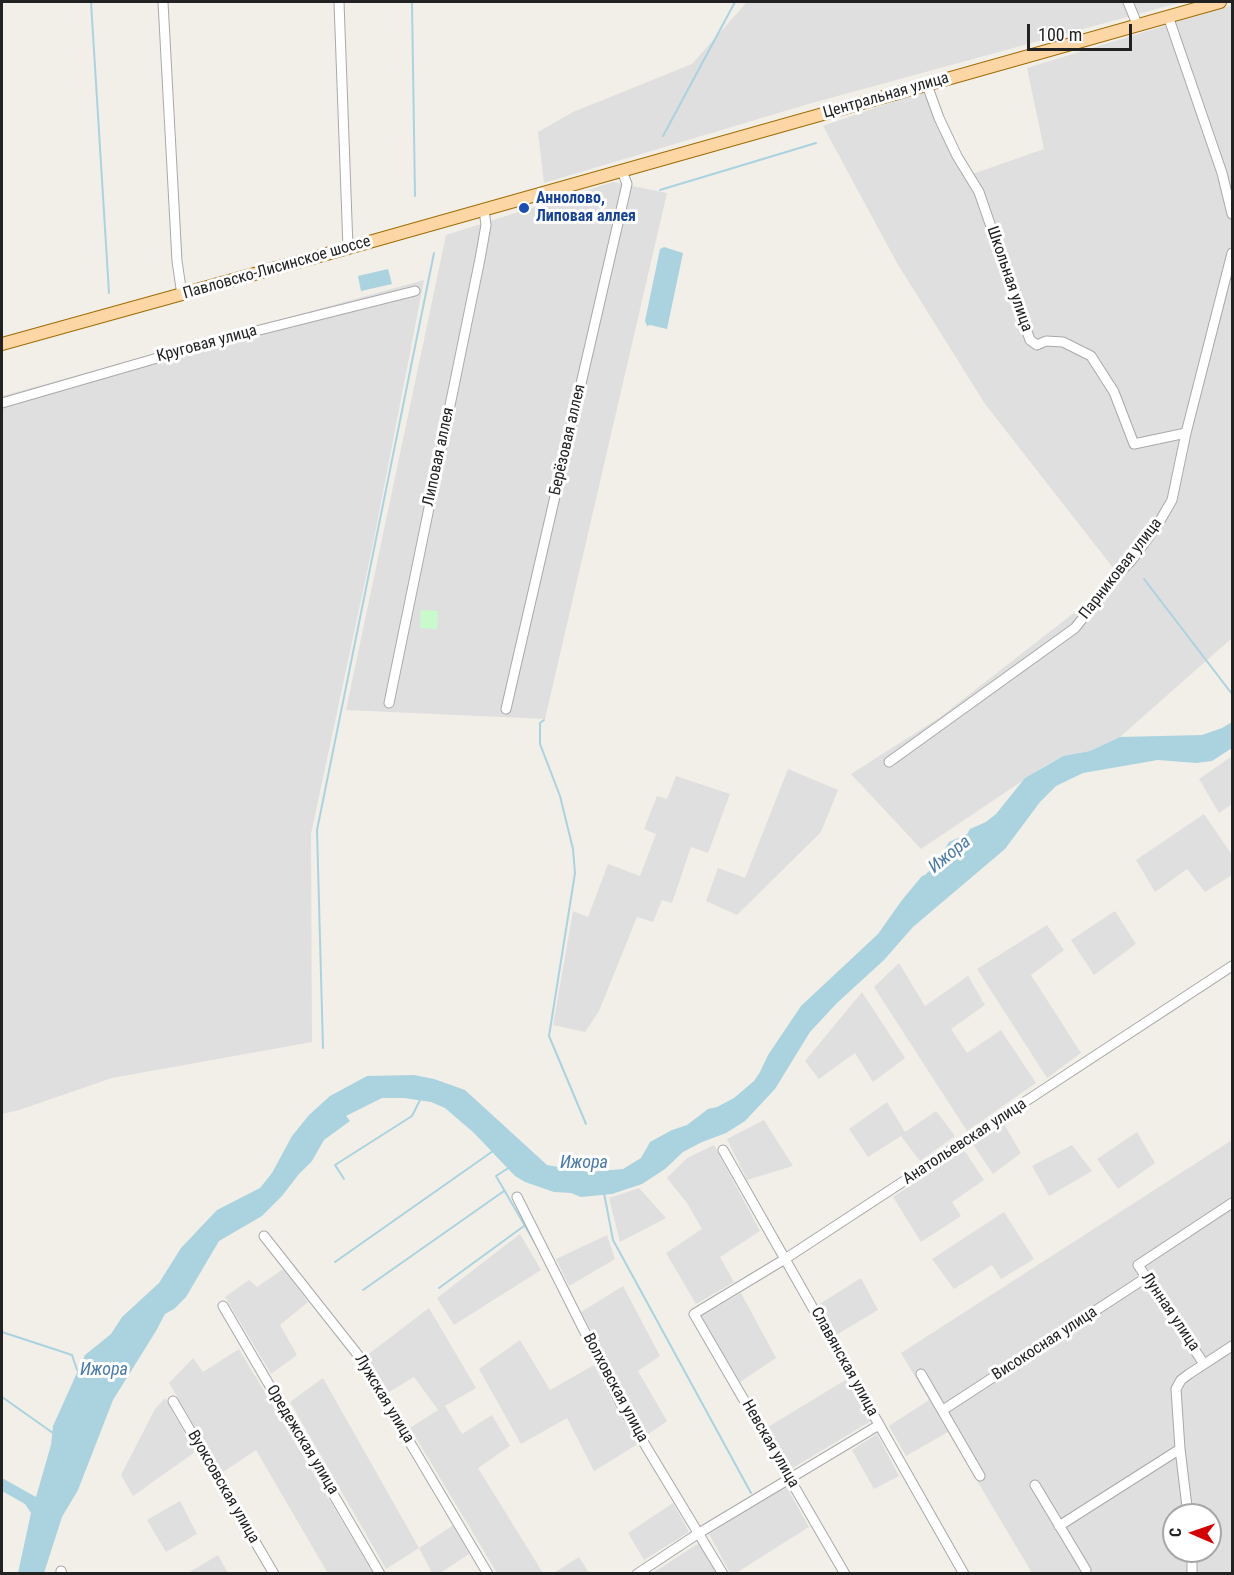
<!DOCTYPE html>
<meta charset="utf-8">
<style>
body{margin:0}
#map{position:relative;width:1234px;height:1575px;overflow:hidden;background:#f2efe9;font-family:"Roboto Condensed",sans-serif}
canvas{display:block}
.frame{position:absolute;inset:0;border:3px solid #222;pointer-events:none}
.north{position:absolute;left:1162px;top:1503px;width:60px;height:60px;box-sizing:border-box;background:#fff;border:2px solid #a7a7a7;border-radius:50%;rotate:272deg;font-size:16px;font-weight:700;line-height:24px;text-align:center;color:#222}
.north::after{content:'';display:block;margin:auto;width:21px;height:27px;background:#d40000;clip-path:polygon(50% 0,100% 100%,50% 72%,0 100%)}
.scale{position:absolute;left:1027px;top:24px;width:105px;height:27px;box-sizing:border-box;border:3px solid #222;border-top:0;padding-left:8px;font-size:18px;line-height:21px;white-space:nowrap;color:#222;-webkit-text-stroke:4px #fff;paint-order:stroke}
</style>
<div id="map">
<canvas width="1234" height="1575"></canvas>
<div class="frame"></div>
<div class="north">С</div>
<div class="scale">100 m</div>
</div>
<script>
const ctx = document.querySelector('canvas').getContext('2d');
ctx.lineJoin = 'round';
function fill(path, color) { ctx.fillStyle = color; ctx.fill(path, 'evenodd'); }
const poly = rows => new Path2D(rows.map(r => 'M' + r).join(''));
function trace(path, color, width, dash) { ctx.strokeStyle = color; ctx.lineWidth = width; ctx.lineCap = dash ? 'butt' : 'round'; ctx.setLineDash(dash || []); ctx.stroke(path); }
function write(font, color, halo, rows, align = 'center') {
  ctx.font = font + ' "Roboto Condensed",sans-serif'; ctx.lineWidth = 6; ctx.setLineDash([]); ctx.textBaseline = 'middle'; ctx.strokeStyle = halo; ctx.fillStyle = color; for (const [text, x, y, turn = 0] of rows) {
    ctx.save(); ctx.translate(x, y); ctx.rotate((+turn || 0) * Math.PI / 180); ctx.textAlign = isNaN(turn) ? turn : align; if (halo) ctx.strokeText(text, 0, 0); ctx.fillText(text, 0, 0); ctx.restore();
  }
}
fill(poly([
 [747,2,1182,2,812,103,544,183,538,132,573,112,692,64],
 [1232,5,1232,638,1120,737,1090,751,1063,756,1046,765,921,849,851,774,939,718,1084,605,1114,569,985,404,897,263,823,126,923,91,964,177,1044,149,1027,68],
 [613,182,667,193,545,719,346,710,446,235],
 [424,280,373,544,311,834,312,1042,112,1078,19,1110,2,1114,2,396],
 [1232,756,1232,804,1219,813,1199,779],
 [788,769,838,790,821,832,737,915,706,901,718,868,745,878],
 [676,776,730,794,708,853,691,847,672,903,662,900,653,922,637,917,599,1011,585,1032,553,1025,573,911,588,917,608,864,640,876,656,834,644,829,657,796,667,799],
 [1204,814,1232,855,1232,875,1205,892,1187,869,1155,892,1136,860],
 [1115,911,1136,944,1094,975,1071,940],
 [1047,925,1064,950,1031,975,1081,1053,1047,1078,977,969],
 [899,963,925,1006,968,976,985,1005,951,1029,967,1053,1001,1030,1036,1083,967,1131,874,987],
 [862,992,905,1058,873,1082,855,1053,819,1079,805,1061],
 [887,1102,905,1132,936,1111,955,1136,920,1161,901,1136,868,1157,849,1129],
 [764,1120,793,1166,747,1180,727,1139],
 [1004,1124,1021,1153,993,1174,972,1143],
 [1137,1132,1155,1163,1118,1189,1097,1159],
 [1232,1140,1232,1573,1032,1573,948,1432,906,1456,889,1426,929,1400,901,1353],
 [1174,1515,1210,1515,1210,1551,1174,1551],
 [714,1145,760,1231,720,1257,734,1282,696,1304,666,1253,702,1229,687,1203,667,1178,687,1158],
 [1072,1145,1092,1171,1049,1196,1032,1166],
 [964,1150,984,1180,952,1202,961,1216,921,1242,893,1197],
 [639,1188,666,1218,620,1242,609,1198],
 [1004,1212,1034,1259,1001,1279,992,1265,954,1289,932,1259],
 [520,1234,541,1270,454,1325,437,1298],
 [607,1235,615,1259,569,1286,556,1259],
 [283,1269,308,1302,280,1325,297,1355,271,1374,225,1297,249,1280,257,1287],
 [861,1278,878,1310,836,1335,818,1305],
 [623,1286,660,1356,638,1371,667,1421,647,1435,581,1312],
 [741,1293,776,1358,740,1382,701,1316],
 [429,1308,476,1388,445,1406,462,1434,492,1415,510,1446,478,1468,543,1573,497,1573,410,1428,438,1410,414,1377,389,1392,366,1356],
 [520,1340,550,1390,594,1365,621,1417,638,1444,594,1471,567,1418,521,1444,479,1369],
 [239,1349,373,1573,325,1573,327,1572,256,1450,222,1473,169,1383,193,1358,203,1372],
 [323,1378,419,1548,453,1525,469,1554,440,1573,432,1573,419,1548,386,1569,290,1402],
 [847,1379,871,1421,791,1469,768,1427],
 [165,1398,195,1452,133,1496,121,1475,155,1409],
 [877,1434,899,1476,874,1489,852,1450],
 [786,1486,809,1527,736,1573,730,1573,709,1534],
 [180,1501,197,1534,166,1552,147,1520],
 [673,1503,689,1532,644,1560,628,1533],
 [699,1543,717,1573,651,1574],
 [218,1555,228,1573,188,1573],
 [579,1557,589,1573,554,1573]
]), '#e0dfdf');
fill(poly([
 [421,610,438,611,437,629,420,628]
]), '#c8facc');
fill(poly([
 [664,247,683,253,667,329,650,325,647,326,645,321,660,249],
 [388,269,392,284,361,291,358,276],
 [1232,722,1232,748,1212,761,1196,763,1158,760,1083,773,1056,786,1040,802,1005,849,913,927,884,960,837,1003,810,1032,775,1089,745,1121,726,1133,702,1142,683,1152,665,1169,642,1184,612,1194,581,1197,571,1193,554,1192,525,1182,515,1176,474,1133,445,1108,431,1102,404,1098,382,1098,346,1116,350,1121,324,1140,312,1161,299,1174,282,1196,262,1216,219,1241,186,1297,174,1309,165,1314,156,1331,113,1400,78,1490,62,1517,44,1573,18,1573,31,1513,25,1504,2,1491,2,1478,36,1497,51,1445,53,1426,85,1355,111,1334,122,1317,159,1283,181,1248,217,1210,260,1188,272,1173,292,1136,309,1115,330,1096,367,1076,414,1075,434,1079,465,1090,547,1165,588,1172,623,1169,641,1158,650,1142,672,1130,687,1125,708,1109,717,1107,734,1098,754,1081,760,1072,768,1055,801,1006,878,934,902,900,922,876,925,875,936,864,949,842,967,834,970,829,986,822,996,814,1025,778,1063,756,1090,751,1120,737,1202,735,1222,728]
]), '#aad3df');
trace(poly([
 [91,2,109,293],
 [412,2,415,196],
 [663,136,735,2],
 [660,190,816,143],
 [1144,579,1232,694],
 [544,720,540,723,540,744,560,796,573,849,575,873,549,1036,586,1124],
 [323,1048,317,830,434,253],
 [510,1167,496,1176,539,1250],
 [344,1179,335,1165,412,1116,420,1100],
 [604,1193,613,1240,751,1493],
 [335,1262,493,1151],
 [439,1288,524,1226],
 [363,1290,504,1191],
 [2,1332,72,1355,77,1370],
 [2,1397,53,1433]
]), '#aad3df', 2);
const minor = poly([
 [163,2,177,261,182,295],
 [339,2,348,248],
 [1128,2,1137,24],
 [1168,16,1222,173,1232,214],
 [927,85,939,118,957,156,979,192,1030,340,1037,345,1046,341,1063,342,1091,356,1114,392,1134,444,1186,433],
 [2,403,216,341,415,291],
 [389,703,480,259,486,225,484,210],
 [506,709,627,184,622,171],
 [889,762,1075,628,1117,575,1131,561,1157,526,1172,500,1186,433,1232,253],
 [723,1150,964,1574],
 [517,1197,624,1410,723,1574],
 [264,1236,358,1355,488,1574],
 [223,1306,380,1574],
 [1204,1364,1138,1265,1232,1203],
 [921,1374,980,1476],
 [173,1401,274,1574],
 [943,1410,1147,1277],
 [1035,1485,1086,1570],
 [1188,1515,1180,1449,1176,1389,1181,1380,1189,1374,1232,1346],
 [1059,1526,1180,1449],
 [1192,1551,1192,1574],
 [61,1571,62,1574],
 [637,1574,699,1533,879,1425],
 [845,1574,694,1314,785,1259,1232,966]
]);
const major = poly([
 [2,344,348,248,1220,2]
]);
trace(minor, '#a9a9a9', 11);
trace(major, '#a06b00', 14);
trace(minor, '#fff', 9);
trace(major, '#fcd6a4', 12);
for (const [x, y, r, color] of [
 [524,208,6,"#1a4fb4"]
]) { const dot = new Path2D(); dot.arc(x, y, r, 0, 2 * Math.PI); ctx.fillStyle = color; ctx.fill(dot); trace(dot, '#fff', 2); }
write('16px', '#222', '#fff', [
 ["Центральная улица",886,96,-16],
 ["Павловско-Лисинское шоссе",277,268,-16],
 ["Школьная улица",1009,279,71],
 ["Круговая улица",207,344,-15],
 ["Берёзовая аллея",568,440,-77],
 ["Липовая аллея",439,457,-78],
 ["Парниковая улица",1121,569,-52],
 ["Анатольевская улица",965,1142,-33],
 ["Лунная улица",1170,1312,56],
 ["Високосная улица",1045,1344,-33],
 ["Славянская улица",844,1362,61],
 ["Волховская улица",615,1388,62],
 ["Лужская улица",384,1399,59],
 ["Оредежская улица",302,1440,59],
 ["Невская улица",770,1444,60],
 ["Вуоксовская улица",223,1487,60]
]);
write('bold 16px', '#164399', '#fff', [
 ["Аннолово,",536,199],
 ["Липовая аллея",536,217]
], 'left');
write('italic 18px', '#4a7aab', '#fff', [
 ["Ижора",950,855,-39],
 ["Ижора",584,1163],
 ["Ижора",104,1370]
]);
</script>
